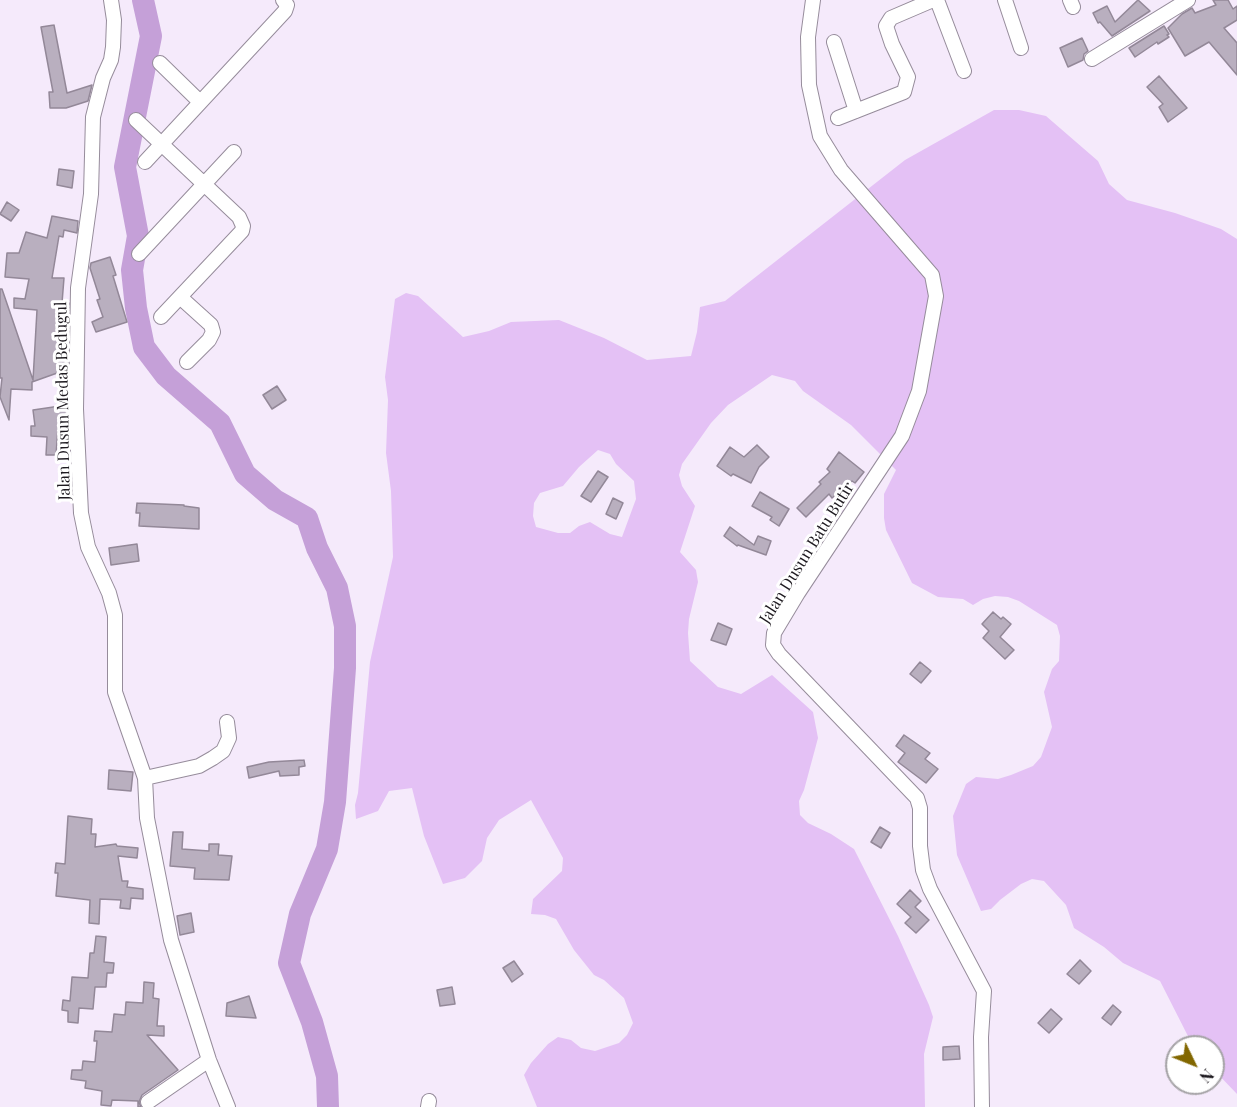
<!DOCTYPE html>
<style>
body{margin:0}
#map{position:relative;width:1237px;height:1107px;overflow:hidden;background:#f5eafb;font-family:"Playfair Display",serif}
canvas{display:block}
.north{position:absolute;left:1165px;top:1035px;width:60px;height:60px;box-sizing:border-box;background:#fff;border:2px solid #a5a3a6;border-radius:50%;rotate:133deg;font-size:16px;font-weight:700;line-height:24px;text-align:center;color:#1e1a20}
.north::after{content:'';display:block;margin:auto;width:21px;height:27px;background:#826700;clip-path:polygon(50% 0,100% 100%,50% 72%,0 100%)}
</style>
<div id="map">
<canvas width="1237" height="1107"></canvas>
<div class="north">N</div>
</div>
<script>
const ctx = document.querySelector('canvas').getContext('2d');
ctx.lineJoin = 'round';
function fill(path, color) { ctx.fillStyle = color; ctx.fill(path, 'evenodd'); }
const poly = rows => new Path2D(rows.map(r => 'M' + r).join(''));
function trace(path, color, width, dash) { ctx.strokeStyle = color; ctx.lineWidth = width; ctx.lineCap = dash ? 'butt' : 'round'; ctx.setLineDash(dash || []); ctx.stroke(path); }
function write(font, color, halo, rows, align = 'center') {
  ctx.font = font + ' "Playfair Display",serif'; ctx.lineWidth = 6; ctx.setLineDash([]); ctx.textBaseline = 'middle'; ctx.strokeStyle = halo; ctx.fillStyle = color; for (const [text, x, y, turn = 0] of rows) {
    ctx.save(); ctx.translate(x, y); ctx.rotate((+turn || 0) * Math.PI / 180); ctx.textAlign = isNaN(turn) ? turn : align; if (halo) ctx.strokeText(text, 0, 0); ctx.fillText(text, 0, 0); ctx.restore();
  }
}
fill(poly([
 [994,110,1019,110,1046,116,1098,161,1109,184,1127,200,1175,213,1221,229,1237,239,1237,1094,1213,1069,1213,1047,1195,1047,1192,1044,1160,981,1123,963,1104,947,1074,928,1066,905,1044,881,1032,879,1021,884,1000,900,991,909,981,911,957,855,953,816,966,784,976,777,998,779,1011,775,1033,766,1041,757,1052,727,1044,692,1052,669,1059,661,1060,636,1057,625,1019,601,1008,597,995,596,983,599,973,605,963,599,938,597,912,583,886,530,884,518,884,494,896,470,851,425,803,391,795,381,772,375,728,405,711,423,682,464,679,475,682,486,695,506,680,552,696,570,698,582,689,619,688,633,690,661,718,687,741,694,772,675,813,712,818,738,804,790,799,801,800,815,808,823,831,834,854,849,898,936,929,1005,933,1017,924,1054,925,1107,537,1107,524,1075,531,1063,548,1044,558,1037,571,1040,581,1048,595,1051,619,1043,627,1035,633,1023,624,998,604,980,594,975,574,950,556,919,545,915,531,914,533,899,562,871,563,858,531,800,499,820,487,838,482,861,465,878,443,884,424,836,412,788,389,791,378,811,356,819,355,805,358,793,370,662,393,557,391,491,386,453,388,400,385,377,395,299,406,293,418,296,463,337,489,331,511,322,559,320,604,338,647,360,691,356,697,332,700,307,725,301,905,160],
 [598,450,610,454,616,464,634,481,636,499,622,537,610,534,590,522,579,526,570,533,558,533,536,527,533,516,534,503,540,493,563,486,579,467]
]), '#e4c1f5');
trace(poly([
 [143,0,151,36,125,167,138,236,132,270,136,308,144,347,166,376,220,423,245,474,275,500,307,518,317,548,337,588,345,626,345,668,335,802,327,849,300,914,289,963,312,1022,327,1076,328,1107]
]), '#c5a0d8', 22);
const building = poly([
 [1138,0,1150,11,1112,36,1100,22,1098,23,1093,13,1107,6,1115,22,1138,0],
 [1213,0,1228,0,1233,9,1237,6,1237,20,1224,28,1237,43,1237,75,1209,42,1185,56,1168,28,1182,14,1192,8,1195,13,1216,5,1213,0],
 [54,25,67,93,92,85,88,101,66,108,50,108,49,92,53,92,41,27,54,25],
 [1164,26,1169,34,1167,35,1169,37,1158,44,1157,42,1135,57,1129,48,1164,26],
 [1082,38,1088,51,1084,54,1083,60,1068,67,1060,48,1082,38],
 [1159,76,1187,108,1168,122,1159,107,1163,104,1147,87,1159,76],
 [59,169,74,171,72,188,57,185,59,169],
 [7,202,19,210,11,221,0,214,7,202],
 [52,216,78,221,77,233,64,230,63,237,59,236,52,278,64,278,62,303,69,303,68,378,60,378,60,372,32,382,32,390,11,389,9,420,0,397,2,378,0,378,0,289,2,289,33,380,37,310,14,308,14,298,25,299,29,279,5,277,7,253,19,253,26,232,47,238,52,216],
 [110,257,116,275,113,276,127,322,96,332,92,322,103,317,97,300,100,299,90,268,91,263,110,257],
 [277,386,286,400,272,409,263,395,277,386],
 [67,405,68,429,58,428,56,455,46,455,47,437,31,436,31,426,35,426,33,410,67,405],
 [757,445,769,457,759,467,751,483,733,474,731,476,717,466,730,447,744,457,757,445],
 [839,452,864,472,855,483,852,481,832,498,829,494,806,517,797,508,821,484,819,482,830,472,827,469,839,452],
 [598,471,608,477,591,502,581,496,598,471],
 [760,492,789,509,779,526,770,520,772,517,752,506,760,492],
 [613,498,623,503,616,519,606,514,613,498],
 [137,503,184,505,184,506,199,508,199,529,139,526,140,513,136,513,137,503],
 [730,527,754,545,758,536,771,541,766,555,738,545,737,546,724,536,730,527],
 [137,544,139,561,111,565,109,548,137,544],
 [993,612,1001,619,1003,617,1011,624,1000,637,1014,650,1005,659,983,638,989,631,982,624,993,612],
 [718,623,732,629,726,645,711,640,718,623],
 [920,662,931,671,921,683,910,674,920,662],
 [904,735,930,753,925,759,938,769,926,783,898,762,905,753,896,746,904,735],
 [304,760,305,766,299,767,299,775,280,776,279,771,249,778,247,767,269,762,304,760],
 [109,770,133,772,131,791,108,789,109,770],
 [68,816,92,819,91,834,96,834,95,847,116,844,117,846,138,848,137,858,118,856,122,881,128,881,127,887,143,889,143,899,131,898,130,909,120,908,121,900,100,899,99,924,89,923,90,900,56,896,58,873,55,873,56,863,65,864,68,816],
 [880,827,890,833,881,848,871,842,880,827],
 [173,832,183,832,182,849,209,851,209,844,219,844,218,855,232,856,229,880,194,879,195,868,170,866,173,832],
 [910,890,921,901,915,907,929,920,916,933,905,923,911,917,897,904,910,890],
 [191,913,194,932,180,935,177,916,191,913],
 [96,936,106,937,104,962,114,963,113,973,107,973,106,987,95,987,93,1009,79,1008,78,1023,68,1022,68,1011,62,1010,63,1000,70,1001,72,977,88,978,90,953,94,953,96,936],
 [1080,960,1091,971,1079,984,1067,974,1080,960],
 [514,961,523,974,512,982,503,968,514,961],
 [144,982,154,983,153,998,159,999,157,1026,164,1026,164,1036,147,1035,178,1070,142,1095,139,1102,141,1107,138,1107,138,1101,112,1100,111,1106,101,1105,102,1091,85,1088,86,1081,71,1079,72,1070,82,1070,83,1061,95,1062,97,1041,94,1041,95,1031,112,1032,114,1014,125,1015,126,1002,143,1003,144,982],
 [452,987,455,1004,440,1006,437,990,452,987],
 [249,996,256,1018,226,1016,227,1003,249,996],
 [1113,1005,1121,1012,1111,1025,1102,1018,1113,1005],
 [1051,1009,1062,1019,1049,1033,1038,1023,1051,1009],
 [959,1046,960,1059,943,1060,943,1047,959,1046]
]);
fill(building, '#b9afbf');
trace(building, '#938898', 1.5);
const minor = poly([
 [111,0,114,20,113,47,111,60,103,78,93,117,91,194,78,288,76,409,81,513,88,547,109,593,115,615,115,692,145,778,147,818,171,940,209,1060,228,1107],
 [813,0,808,37,809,85,820,136,841,170,932,275,936,296,919,391,902,436,798,593,774,633,773,645,779,654,917,798,920,808,920,846,923,870,930,889,984,991,981,1037,982,1107],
 [937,0,964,71],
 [1005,0,1021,48],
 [1070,0,1073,7],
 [834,42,856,111],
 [1092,59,1188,0],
 [160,63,200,102],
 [838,118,904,92,908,77,892,44,886,26,891,18,933,0],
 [136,120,239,217,243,226,242,231,161,317],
 [145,162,285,11,287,5,283,0],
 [139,254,234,152],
 [180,297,211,325,213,332,209,340,187,362],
 [145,778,199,766,213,758,223,751,229,738,227,722],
 [148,1102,209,1060],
 [428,1107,429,1101]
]);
trace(minor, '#968c9b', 16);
trace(minor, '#fff', 14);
write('16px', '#1e1a20', '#fff', [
 ["Jalan Dusun Medas Bedugul",63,401,-91],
 ["Jalan Dusun Batu Butir",807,553,-58]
]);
</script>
